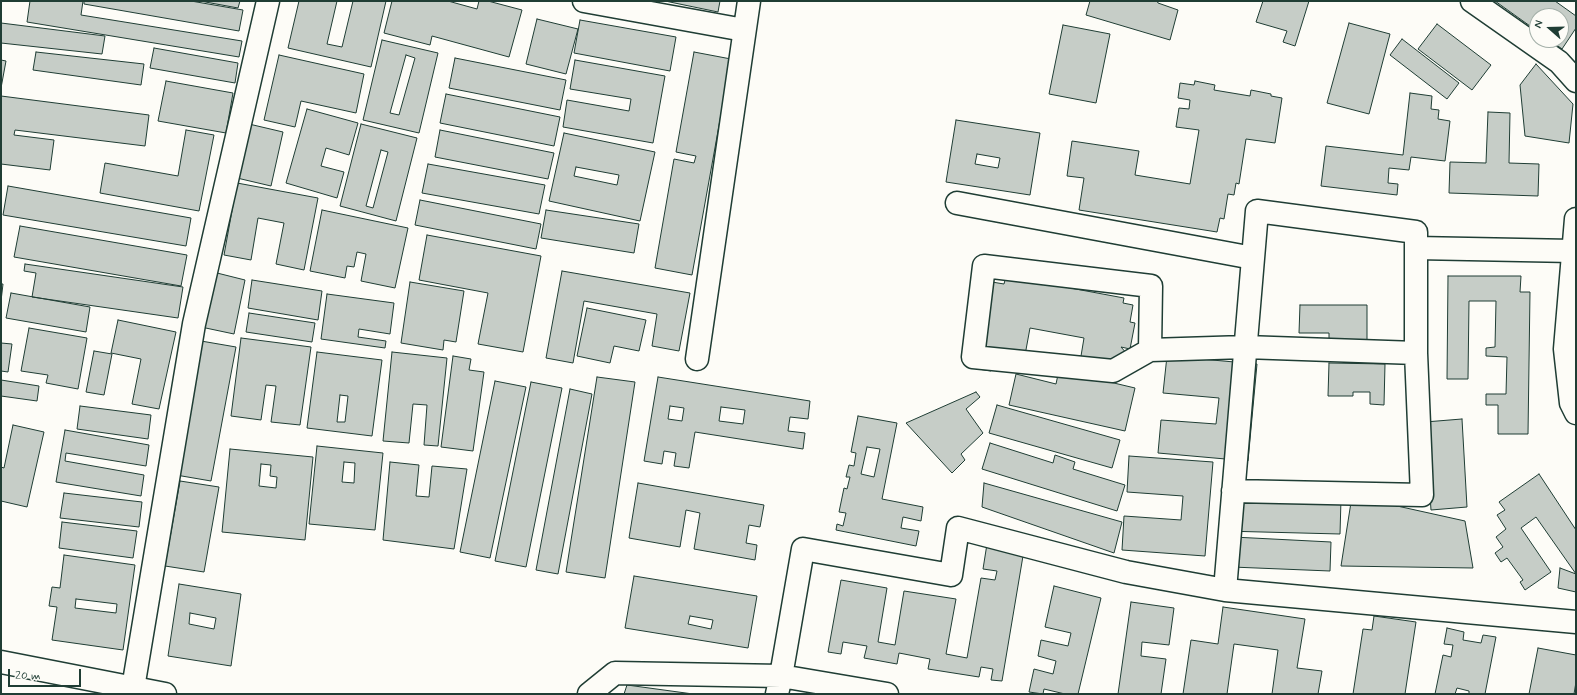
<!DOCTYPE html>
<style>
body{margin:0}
#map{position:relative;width:1577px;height:695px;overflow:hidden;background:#fdfcf7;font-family:Mynerve,sans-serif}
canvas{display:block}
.frame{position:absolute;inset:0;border:2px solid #1f3d34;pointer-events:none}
.north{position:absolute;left:1529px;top:8px;width:40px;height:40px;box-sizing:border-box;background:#fdfcf7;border:1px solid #a4b0a9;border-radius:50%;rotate:290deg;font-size:11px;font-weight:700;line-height:16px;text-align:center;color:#1f3d34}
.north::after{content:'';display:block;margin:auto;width:14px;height:18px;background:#1f3d34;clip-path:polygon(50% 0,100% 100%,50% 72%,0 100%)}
.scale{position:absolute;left:8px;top:669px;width:73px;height:18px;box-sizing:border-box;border:2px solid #1f3d34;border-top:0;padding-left:5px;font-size:12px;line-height:14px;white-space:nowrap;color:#1f3d34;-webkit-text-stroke:3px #fdfcf7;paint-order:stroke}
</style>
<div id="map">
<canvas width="1577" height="695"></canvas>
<div class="frame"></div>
<div class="north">N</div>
<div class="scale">20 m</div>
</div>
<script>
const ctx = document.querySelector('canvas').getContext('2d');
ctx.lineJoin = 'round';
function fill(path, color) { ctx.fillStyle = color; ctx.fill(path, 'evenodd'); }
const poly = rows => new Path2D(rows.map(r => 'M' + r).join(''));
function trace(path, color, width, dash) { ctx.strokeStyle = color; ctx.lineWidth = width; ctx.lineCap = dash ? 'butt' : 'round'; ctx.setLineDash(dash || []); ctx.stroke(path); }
const building = poly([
 [30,1,83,1,81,15,242,41,239,57,27,22,30,1],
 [84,1,191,1,243,10,239,31,84,4,84,1],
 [200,1,240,1,238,8,200,1],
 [299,1,337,1,327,44,342,47,353,1,386,1,371,67,288,48,299,1],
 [392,1,448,1,477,9,479,1,488,1,522,10,509,57,432,36,430,45,384,33,392,1],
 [665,1,720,1,718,12,665,1],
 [1090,1,1157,1,1158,3,1178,10,1170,40,1086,15,1090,1],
 [1263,1,1309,1,1295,46,1283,42,1287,31,1256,22,1263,1],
 [1495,1,1555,1,1576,16,1576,28,1562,49,1550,40,1561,40,1561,16,1537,16,1537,31,1495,1],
 [537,19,578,29,566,74,526,64,537,19],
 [580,20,676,37,670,71,574,53,580,20],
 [1,23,105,36,102,54,1,43,1,23],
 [1349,23,1390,34,1369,114,1327,103,1349,23],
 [1437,24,1491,65,1472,90,1418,49,1437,24],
 [1063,25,1110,34,1096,103,1049,94,1063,25],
 [1402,39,1459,83,1447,99,1390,55,1402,39],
 [382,40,438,53,419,133,363,120,382,40],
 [406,55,415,58,399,115,390,113,406,55],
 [154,48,238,63,235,83,150,68,154,48],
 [36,52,144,64,141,85,33,70,36,52],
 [694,52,731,59,692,275,655,268,674,159,694,163,696,156,676,152,694,52],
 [279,55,364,74,356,113,301,101,295,127,264,120,279,55],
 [455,58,566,80,560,110,449,88,455,58],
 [1,60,6,61,1,88,1,60],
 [575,60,665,76,653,143,563,127,567,100,629,111,631,99,570,89,575,60],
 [1536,64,1573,104,1569,143,1525,136,1520,85,1536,64],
 [166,81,233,93,226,133,158,121,166,81],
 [1195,81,1215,85,1214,90,1250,96,1251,90,1271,94,1271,96,1282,98,1275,143,1246,139,1239,184,1236,183,1234,195,1228,194,1224,219,1220,218,1217,232,1079,210,1084,178,1067,176,1072,141,1139,151,1135,175,1190,184,1199,130,1176,127,1179,108,1189,109,1190,100,1178,98,1180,83,1194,85,1195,81],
 [1410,93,1432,96,1431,109,1439,110,1438,119,1450,121,1445,161,1411,157,1409,170,1389,168,1388,183,1398,184,1397,195,1321,186,1326,146,1403,155,1410,93],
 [446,94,560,117,554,146,440,123,446,94],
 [1,96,149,115,145,146,15,130,14,135,54,140,50,170,1,164,1,96],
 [307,109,358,123,349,155,326,148,321,166,344,172,337,198,286,183,307,109],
 [1488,112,1510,113,1509,163,1539,164,1538,196,1449,193,1450,162,1486,163,1488,112],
 [956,120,1040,133,1030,195,946,182,956,120],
 [977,154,1000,158,998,168,975,164,977,154],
 [249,124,283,132,271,186,237,178,249,124],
 [361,124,417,138,396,221,340,206,361,124],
 [381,150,388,152,373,208,366,206,381,150],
 [186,130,214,135,199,211,100,193,105,163,178,176,186,130],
 [440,130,554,153,548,179,435,157,440,130],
 [564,133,655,152,640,221,549,201,564,133],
 [576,167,619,175,617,185,574,176,576,167],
 [428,164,545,185,539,214,422,193,428,164],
 [237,183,318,198,304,270,276,264,284,223,258,218,251,260,224,255,237,183],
 [8,186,191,218,186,246,3,215,8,186],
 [420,200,541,224,536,249,415,225,420,200],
 [322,210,408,228,395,288,361,281,366,254,357,252,354,267,347,266,345,278,310,271,322,210],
 [546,210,639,224,634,253,541,238,546,210],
 [20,226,187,255,181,286,14,257,20,226],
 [427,235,541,256,523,352,478,344,488,293,419,280,427,235],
 [25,264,183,287,178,318,32,297,36,273,24,271,25,264],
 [562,271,690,293,679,351,652,346,657,314,584,301,573,363,546,358,562,271],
 [213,272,245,280,234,334,201,327,213,272],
 [1006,276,1124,298,1123,303,1133,305,1130,322,1135,323,1130,349,1121,347,1135,363,1079,368,1084,338,1030,328,1023,366,992,360,991,371,972,368,992,282,1004,284,1006,276],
 [1448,276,1521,276,1520,292,1530,292,1528,434,1498,434,1498,405,1486,405,1486,394,1506,394,1507,357,1486,356,1486,348,1495,347,1496,301,1469,301,1468,379,1447,379,1448,276],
 [252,280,322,291,318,320,248,308,252,280],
 [410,282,464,291,456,342,444,340,443,350,401,343,410,282],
 [1,284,3,284,1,301,1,284],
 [11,293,90,307,86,332,6,318,11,293],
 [327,294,394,303,390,334,359,329,358,337,386,341,385,348,321,339,327,294],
 [1300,305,1367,305,1367,346,1329,346,1329,333,1299,333,1300,305],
 [587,308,646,320,639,351,614,346,610,363,577,356,587,308],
 [249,313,315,323,312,342,246,332,249,313],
 [118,320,176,332,159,409,132,404,141,359,111,353,118,320],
 [29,328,87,338,78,389,46,383,48,375,21,371,29,328],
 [241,338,311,347,300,425,271,422,276,386,266,385,261,420,231,416,241,338],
 [201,341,236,347,211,481,176,475,201,341],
 [1,343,12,344,8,372,1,371,1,343],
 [94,351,112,354,104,395,86,392,94,351],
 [317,352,382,360,372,436,307,428,317,352],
 [340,395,348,396,345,422,337,422,340,395],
 [392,352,447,358,438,446,424,445,427,405,413,404,409,443,383,441,392,352],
 [453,356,471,359,469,370,484,372,473,451,441,447,453,356],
 [1167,356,1257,364,1248,461,1158,453,1161,420,1216,424,1219,398,1163,393,1167,356],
 [1329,363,1385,364,1384,405,1370,404,1370,392,1353,392,1353,396,1328,396,1329,363],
 [1059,370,1135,388,1125,431,1009,405,1016,374,1056,384,1059,370],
 [597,377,635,382,605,578,566,572,597,377],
 [658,377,810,401,808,419,790,417,788,431,805,433,803,449,695,432,689,468,674,466,676,453,664,451,662,464,644,461,658,377],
 [670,406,684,408,682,421,668,419,670,406],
 [721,407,745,410,743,424,719,421,721,407],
 [1,380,39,386,37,401,1,396,1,380],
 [495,381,526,387,490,558,460,552,495,381],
 [531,382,562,388,526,567,495,561,531,382],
 [570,389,592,394,558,574,536,570,570,389],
 [976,392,980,397,966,409,983,433,961,454,965,460,952,473,906,423,976,392],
 [997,405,1120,440,1112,468,989,433,997,405],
 [80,406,151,415,148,439,77,429,80,406],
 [858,416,897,423,882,499,923,507,921,521,903,517,901,528,919,531,916,546,836,530,837,524,843,526,846,513,839,512,844,488,847,489,850,477,846,477,849,465,854,466,856,453,851,452,858,416],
 [867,447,880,449,874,477,861,474,867,447],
 [1462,419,1467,507,1431,510,1425,422,1462,419],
 [13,425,44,432,27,507,1,501,1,467,4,468,13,425],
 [65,430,149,445,146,466,66,453,65,461,144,475,141,496,56,482,65,430],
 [990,443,1053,463,1055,455,1075,462,1073,469,1125,485,1117,511,982,469,990,443],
 [317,446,383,453,375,530,309,524,317,446],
 [344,462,355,463,354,483,342,482,344,462],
 [230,449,313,457,305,540,222,532,230,449],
 [261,464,271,465,270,476,277,477,276,488,259,486,261,464],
 [1129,456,1213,462,1205,556,1122,550,1124,516,1181,520,1183,496,1127,492,1129,456],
 [390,462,419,465,416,496,429,497,432,466,467,469,454,549,383,540,390,462],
 [1539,474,1576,530,1576,574,1536,517,1521,528,1551,572,1525,590,1520,582,1523,580,1507,558,1501,562,1495,553,1503,547,1496,537,1506,529,1497,515,1505,510,1499,502,1539,474],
 [180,481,219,487,204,572,165,566,180,481],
 [638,483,764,505,760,527,749,525,746,543,757,545,755,560,694,549,700,513,686,510,680,547,629,538,638,483],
 [984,483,1122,522,1114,553,982,507,984,483],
 [64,493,142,502,139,527,60,518,64,493],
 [1224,495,1341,499,1340,534,1223,531,1224,495],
 [1352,496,1465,521,1473,568,1341,566,1352,496],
 [62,522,137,531,133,558,59,548,62,522],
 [1233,537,1331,542,1330,571,1232,567,1233,537],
 [987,544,1024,550,1002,681,991,680,993,669,981,667,979,677,928,669,930,659,899,653,897,664,864,658,867,646,843,642,841,654,828,652,841,580,887,588,878,642,895,645,904,591,956,599,946,654,967,658,981,578,995,580,997,571,983,569,987,544],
 [64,555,135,565,123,650,52,640,57,607,49,606,52,587,60,588,64,555],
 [76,599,117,604,116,613,75,608,76,599],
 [1560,568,1576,574,1576,592,1558,588,1560,568],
 [634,576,757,596,748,648,625,628,634,576],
 [690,616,713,620,711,629,688,624,690,616],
 [179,584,241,594,231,666,168,656,179,584],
 [190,613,216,618,214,629,189,624,190,613],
 [1054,586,1101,598,1078,694,1065,694,1044,689,1043,694,1029,692,1034,669,1053,674,1056,661,1038,656,1041,640,1068,646,1071,633,1045,627,1054,586],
 [1131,602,1174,608,1169,645,1142,642,1141,656,1166,659,1161,694,1118,694,1131,602],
 [1223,607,1305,619,1297,668,1322,671,1318,694,1272,694,1278,650,1234,644,1227,694,1183,694,1191,640,1218,644,1223,607],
 [1374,616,1416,622,1405,694,1353,694,1363,629,1372,630,1374,616],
 [1447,628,1464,632,1463,640,1481,643,1483,635,1496,637,1485,694,1469,694,1469,691,1457,688,1455,694,1435,694,1443,655,1451,657,1453,645,1444,644,1447,628],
 [1538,648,1576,655,1576,682,1574,694,1529,694,1538,648],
 [627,685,693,694,624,694,627,685]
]);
fill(building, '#c6cdc7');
trace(building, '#1f3d34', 1);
const minor = poly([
 [584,1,744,30],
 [957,203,1253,258],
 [1416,248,1573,251],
 [1150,350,1151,286,984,266,973,357,1113,371,1150,350,1245,347,1416,353],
 [697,359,749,1],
 [1225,590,1257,211,1416,232,1416,353,1422,495,1233,491],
 [132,694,194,324,268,1],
 [589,694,615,673,781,676,803,549,951,575,958,528,1126,572,1225,590,1576,622],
 [777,694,781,676,887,694]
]);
const major = poly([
 [1472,1,1559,62,1576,81],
 [1576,219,1565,349,1571,403,1576,413],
 [1,662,165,694]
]);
trace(minor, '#1f3d34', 25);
trace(major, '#1f3d34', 25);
trace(minor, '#fdfcf7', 22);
trace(major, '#fdfcf7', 22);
</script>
